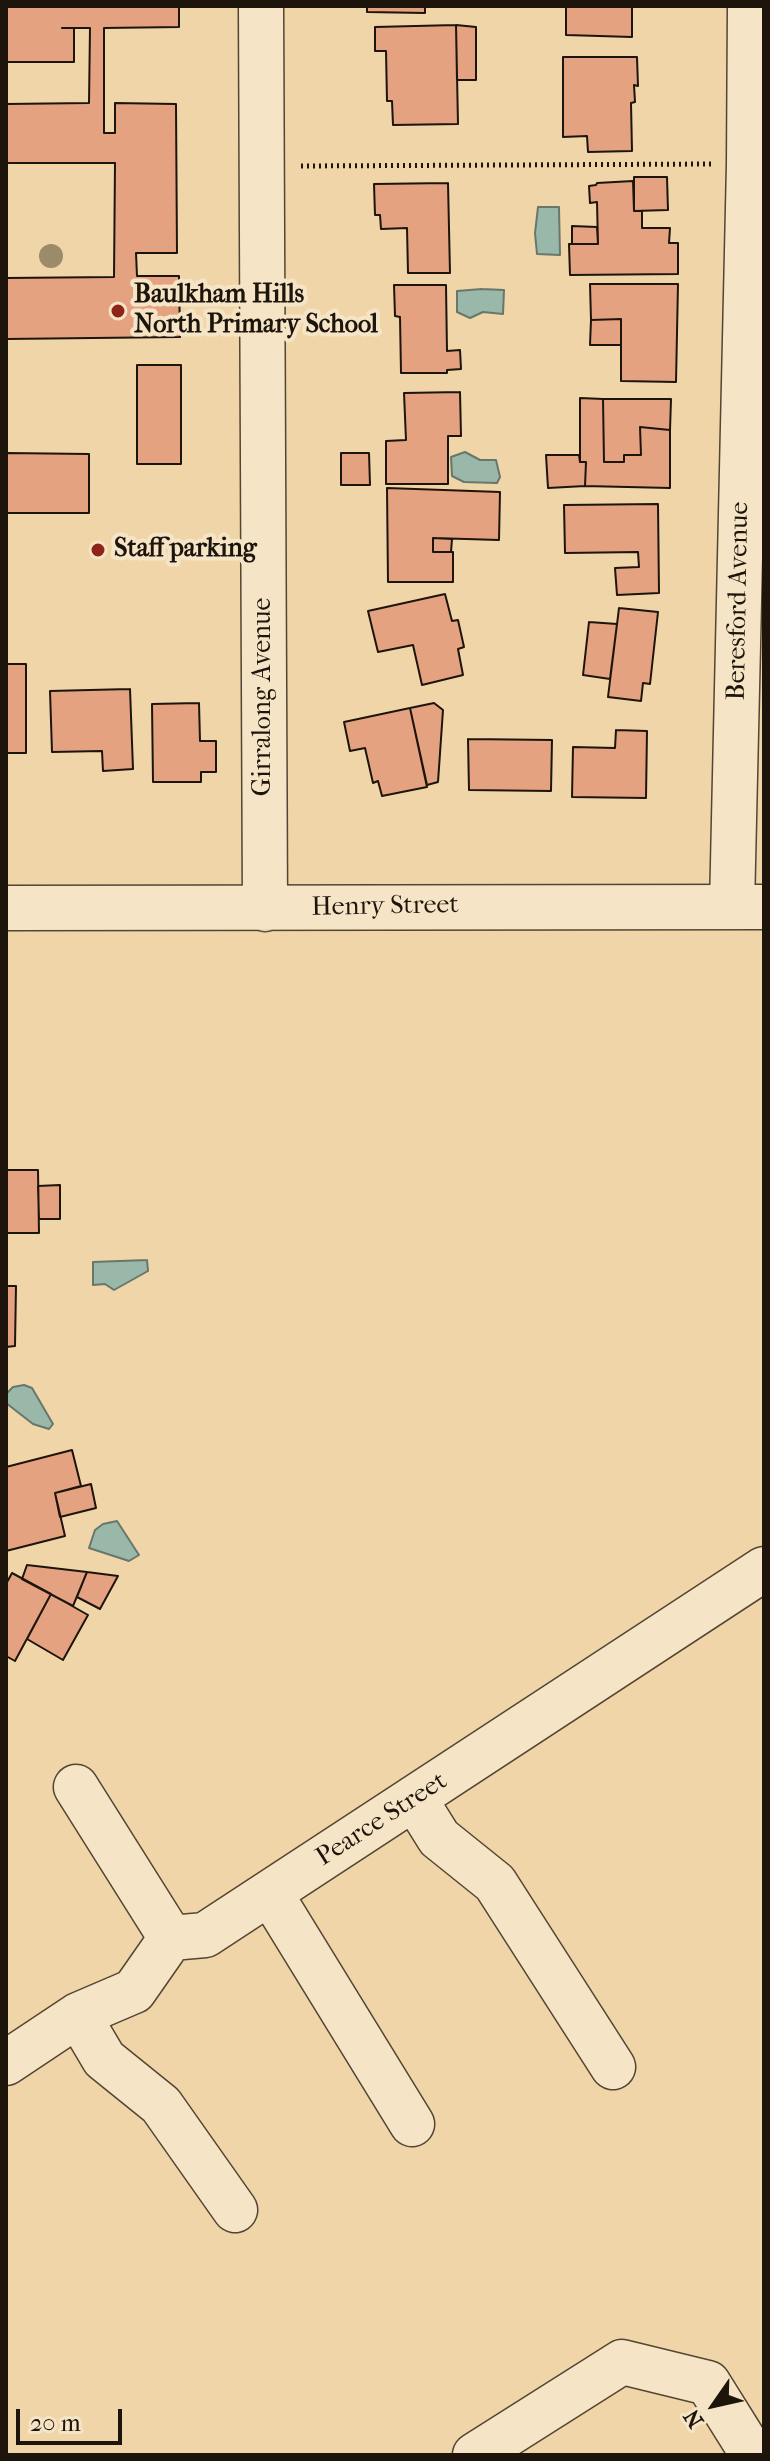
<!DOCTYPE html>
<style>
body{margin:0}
#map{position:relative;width:770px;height:2461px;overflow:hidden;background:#f0d5a8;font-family:"IM FELL French Canon",serif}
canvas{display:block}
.frame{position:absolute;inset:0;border:8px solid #1d150c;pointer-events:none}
.north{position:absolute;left:674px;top:2365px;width:80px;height:80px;-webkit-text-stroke:6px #f5e4c6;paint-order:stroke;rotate:236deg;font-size:22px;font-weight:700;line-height:32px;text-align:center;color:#1d150c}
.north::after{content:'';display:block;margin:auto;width:28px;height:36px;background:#1d150c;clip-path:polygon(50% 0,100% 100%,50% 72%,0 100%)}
.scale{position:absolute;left:16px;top:2409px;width:106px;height:36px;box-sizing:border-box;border:4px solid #1d150c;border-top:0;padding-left:10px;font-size:24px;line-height:28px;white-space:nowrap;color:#1d150c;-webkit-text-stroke:6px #f5e4c6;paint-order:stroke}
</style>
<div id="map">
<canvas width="770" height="2461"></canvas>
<div class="frame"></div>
<div class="north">N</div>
<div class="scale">20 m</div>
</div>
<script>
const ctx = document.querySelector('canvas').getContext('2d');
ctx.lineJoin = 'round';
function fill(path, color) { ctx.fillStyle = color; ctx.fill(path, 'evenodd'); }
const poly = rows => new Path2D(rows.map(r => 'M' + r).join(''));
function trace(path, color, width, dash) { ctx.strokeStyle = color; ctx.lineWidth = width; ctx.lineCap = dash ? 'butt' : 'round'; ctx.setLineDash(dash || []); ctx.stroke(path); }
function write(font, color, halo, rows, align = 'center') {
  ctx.font = font + ' "IM FELL French Canon",serif'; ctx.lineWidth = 8; ctx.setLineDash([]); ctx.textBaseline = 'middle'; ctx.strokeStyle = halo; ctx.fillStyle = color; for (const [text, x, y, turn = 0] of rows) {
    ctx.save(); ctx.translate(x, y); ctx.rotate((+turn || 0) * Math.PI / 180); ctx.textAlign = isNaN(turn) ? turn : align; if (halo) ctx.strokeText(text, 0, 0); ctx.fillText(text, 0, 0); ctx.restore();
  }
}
const water = poly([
 [538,207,559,207,560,255,537,254,535,233,538,207],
 [482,289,504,290,503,314,483,312,470,318,457,312,457,291,482,289],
 [465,452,480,460,496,460,500,477,497,483,464,482,452,476,451,457,465,452],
 [147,1260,148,1271,114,1290,105,1284,93,1285,93,1262,147,1260],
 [24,1385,32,1388,53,1424,49,1429,33,1424,6,1403,7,1393,13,1387,24,1385],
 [117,1521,139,1555,129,1561,89,1548,95,1530,103,1524,117,1521]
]);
fill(water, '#9ab8aa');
trace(water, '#68776b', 2);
const building = poly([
 [6,6,179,6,179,27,104,28,104,133,115,133,115,103,176,104,177,253,136,253,137,276,179,276,180,337,6,339,6,278,114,277,115,163,6,163,6,104,89,103,90,28,62,28,74,28,74,62,6,62,6,6],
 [367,6,425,6,425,13,367,12,367,6],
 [566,6,632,6,632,37,566,35,566,6],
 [456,25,476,27,476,80,457,80,456,25],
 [456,25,458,124,393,125,392,101,387,101,386,51,375,51,375,27,456,25],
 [563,57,637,57,638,86,634,85,635,102,631,103,632,151,588,152,587,136,563,137,563,57],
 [634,177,667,177,668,210,634,211,634,177],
 [633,181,634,211,642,211,642,228,670,228,669,243,678,243,678,274,570,275,569,244,598,244,597,202,590,203,589,186,596,185,597,183,633,181],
 [448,183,450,273,408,273,407,228,381,229,380,215,375,215,374,184,448,183],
 [572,226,597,227,598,244,572,244,572,226],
 [590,284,678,284,676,382,621,381,621,319,591,320,590,284],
 [394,285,446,285,447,351,460,350,461,369,447,370,447,373,401,373,400,317,395,316,394,285],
 [621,319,621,345,590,345,591,320,621,319],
 [137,365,181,365,181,464,137,464,137,365],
 [460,392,461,436,448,436,448,484,386,484,386,441,406,440,404,393,460,392],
 [580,398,603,399,604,462,624,462,624,455,641,455,640,427,670,430,670,488,585,486,586,462,580,462,580,398],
 [603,399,671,399,670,430,640,427,641,455,624,455,624,462,604,462,603,399],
 [6,453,89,454,89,513,6,513,6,453],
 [341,453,369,453,370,485,341,485,341,453],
 [546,455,579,455,580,462,586,462,585,486,548,488,546,455],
 [387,488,500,492,499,540,433,538,433,552,453,552,453,582,388,582,387,488],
 [658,504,659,593,617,595,615,568,639,567,638,552,565,553,564,505,658,504],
 [433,538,452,539,451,552,433,552,433,538],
 [445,594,452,621,458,620,464,647,458,649,463,675,422,685,413,645,378,652,368,611,445,594],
 [619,608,658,612,650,684,643,683,641,701,608,697,619,608],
 [589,622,617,624,610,679,583,675,589,622],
 [6,664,26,664,26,753,6,753,6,664],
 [130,689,133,769,103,771,102,751,52,752,50,691,130,689],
 [199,703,200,741,216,741,216,772,201,772,201,782,153,782,152,704,199,703],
 [434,703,443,710,438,782,427,785,410,708,434,703],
 [410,708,427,787,382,796,378,781,373,783,365,748,350,751,344,722,410,708],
 [616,730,647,731,646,798,572,797,573,747,615,748,616,730],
 [468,739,552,740,551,791,469,790,468,739],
 [6,1170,38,1170,39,1233,6,1233,6,1170],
 [60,1185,60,1219,39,1219,38,1186,60,1185],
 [6,1286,16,1286,15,1346,6,1347,6,1286],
 [72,1450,81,1486,55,1493,65,1536,6,1551,6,1467,72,1450],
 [91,1484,96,1508,60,1517,55,1493,91,1484],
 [27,1565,87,1572,73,1606,22,1579,27,1565],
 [87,1572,118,1576,100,1609,77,1597,87,1572],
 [12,1573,51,1594,15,1661,6,1656,6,1584,12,1573],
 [51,1594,88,1615,63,1660,27,1639,51,1594]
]);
fill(building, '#e5a281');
trace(building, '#1d150c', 2);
const minor = poly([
 [261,6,265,909],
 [732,907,749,164,750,6],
 [6,908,764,907],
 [76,1787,171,1938],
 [414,1798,439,1838,495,1883,613,2067],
 [270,1893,412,2124],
 [78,2015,104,2059,161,2105,235,2210],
 [6,2063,78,2015,134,1991,171,1938,205,1935,764,1569],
 [475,2455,622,2362,708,2383,753,2455]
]);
trace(minor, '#524533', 47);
trace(poly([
 [301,166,711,164]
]), '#1d150c', 5, [2, 4]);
trace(minor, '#f5e4c6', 44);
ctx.fillStyle = '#9b8b69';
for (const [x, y] of [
 [51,256]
]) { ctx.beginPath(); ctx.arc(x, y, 12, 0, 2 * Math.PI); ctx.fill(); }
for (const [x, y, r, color] of [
 [118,311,8,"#8f2418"],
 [98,550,8,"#8f2418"]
]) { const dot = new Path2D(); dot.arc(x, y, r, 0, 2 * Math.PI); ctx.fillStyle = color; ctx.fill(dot); trace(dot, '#f5e4c6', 3); }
write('bold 26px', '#1d150c', '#f5e4c6', [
 ["Baulkham Hills",134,296],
 ["North Primary School",134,326],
 ["Staff parking",114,550]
], 'left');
write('26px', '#1d150c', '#f5e4c6', [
 ["Beresford Avenue",739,601,-89],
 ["Girralong Avenue",264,697,-90],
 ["Henry Street",385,907,-1],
 ["Pearce Street",382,1820,-33]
]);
</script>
